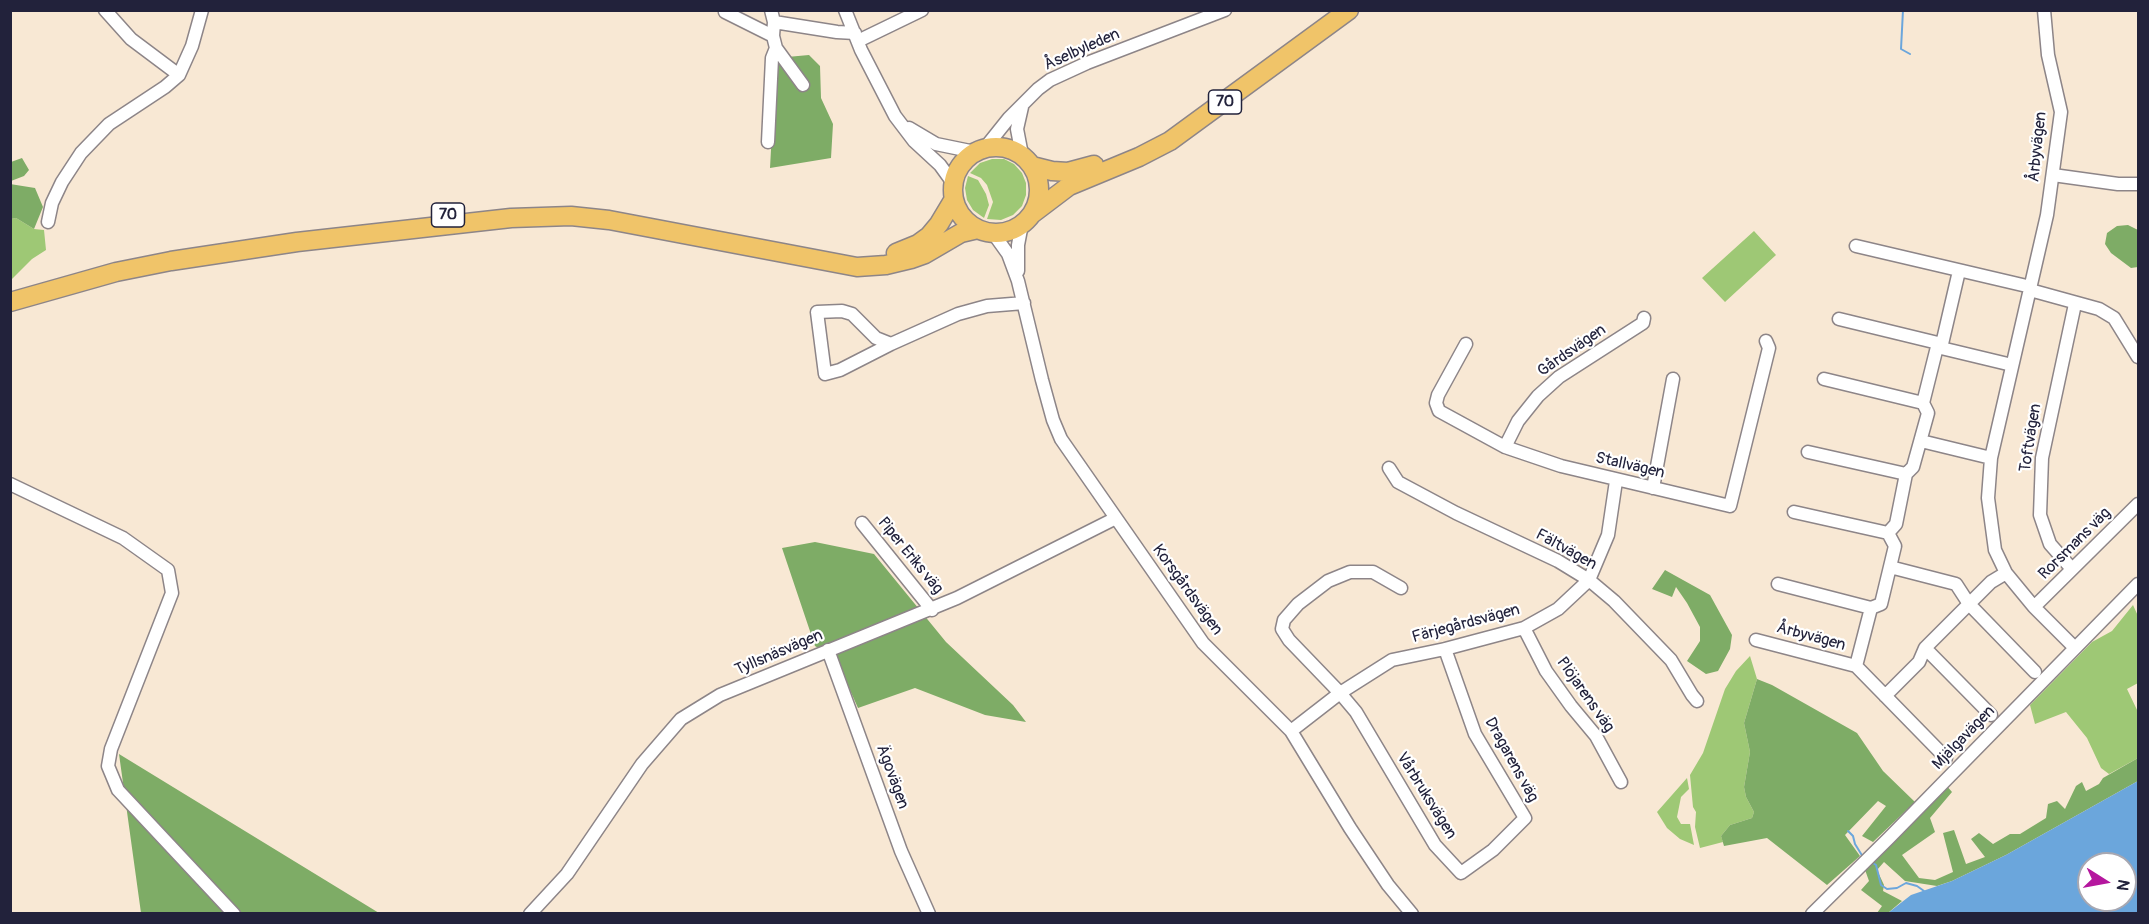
<!DOCTYPE html>
<meta charset="utf-8">
<style>
body{margin:0}
#map{position:relative;width:2149px;height:924px;overflow:hidden;background:#f8e8d4;font-family:Pangolin,sans-serif}
canvas{display:block}
.frame{position:absolute;inset:0;border:12px solid #22223b;pointer-events:none}
.north{position:absolute;left:2077px;top:852px;width:60px;height:60px;box-sizing:border-box;background:#fff;border:2px solid #a7a7b1;border-radius:50%;rotate:101deg;font-size:16px;font-weight:700;line-height:24px;text-align:center;color:#22223b}
.north::after{content:'';display:block;margin:auto;width:21px;height:27px;background:#b5179e;clip-path:polygon(50% 0,100% 100%,50% 72%,0 100%)}
</style>
<div id="map">
<canvas width="2149" height="924"></canvas>
<div class="frame"></div>
<div class="north">N</div>
</div>
<script>
const ctx = document.querySelector('canvas').getContext('2d');
ctx.lineJoin = 'round';
function fill(path, color) { ctx.fillStyle = color; ctx.fill(path, 'evenodd'); }
const poly = rows => new Path2D(rows.map(r => 'M' + r).join(''));
function trace(path, color, width, dash) { ctx.strokeStyle = color; ctx.lineWidth = width; ctx.lineCap = dash ? 'butt' : 'round'; ctx.setLineDash(dash || []); ctx.stroke(path); }
function write(font, color, halo, rows, align = 'center') {
  ctx.font = font + ' Pangolin,sans-serif'; ctx.lineWidth = 4.5; ctx.setLineDash([]); ctx.textBaseline = 'middle'; ctx.strokeStyle = halo; ctx.fillStyle = color; for (const [text, x, y, turn = 0] of rows) {
    ctx.save(); ctx.translate(x, y); ctx.rotate((+turn || 0) * Math.PI / 180); ctx.textAlign = isNaN(turn) ? turn : align; if (halo) ctx.strokeText(text, 0, 0); ctx.fillText(text, 0, 0); ctx.restore();
  }
}
fill(poly([
 [992,159,1004,159,1014,164,1022,173,1026,183,1026,195,1022,206,1013,215,1001,220,987,219,993,202,987,185,981,178,970,173,980,163],
 [968,176,978,180,986,194,989,205,984,218,973,210,967,200,965,188],
 [16,218,34,229,44,230,46,250,32,259,11,280,11,219],
 [1754,231,1776,255,1725,302,1702,278],
 [2133,605,2138,616,2138,683,2127,689,2138,712,2138,758,2109,774,2101,768,2087,738,2066,712,2035,724,2030,705,2092,642,2112,631],
 [1750,656,1757,679,1744,723,1750,752,1744,787,1746,797,1754,812,1752,818,1730,825,1721,836,1723,842,1700,848,1695,827,1696,812,1693,807,1690,775,1703,753,1725,689,1736,671],
 [1687,778,1689,789,1681,797,1677,817,1681,824,1690,824,1694,845,1680,839,1667,828,1657,812]
]), '#9ec875');
fill(poly([
 [809,55,820,66,821,98,833,124,831,158,770,168,776,58],
 [22,158,29,170,24,176,11,181,11,162],
 [10,184,35,188,43,207,34,229,16,218,11,219],
 [2128,225,2138,230,2138,267,2131,268,2111,253,2105,244,2107,233,2117,226],
 [815,542,874,554,946,642,1013,705,1026,722,985,715,915,688,858,708,836,659,815,646,782,548],
 [1665,570,1710,595,1732,635,1730,649,1718,671,1706,674,1687,661,1700,641,1700,627,1687,603,1676,587,1672,597,1652,589],
 [1757,679,1772,685,1857,733,1883,771,1915,802,1873,842,1862,836,1886,806,1878,801,1845,835,1860,856,1827,885,1767,838,1724,846,1721,836,1730,825,1752,818,1754,812,1746,797,1744,787,1750,752,1744,723],
 [119,754,379,913,141,913],
 [2138,758,2138,781,2006,855,1952,881,1937,886,1905,881,1884,862,1877,870,1884,885,1883,891,1902,901,1888,913,1877,913,1882,906,1861,890,1869,881,1864,867,1946,785,1952,792,1930,818,1935,832,1902,855,1919,878,1935,880,1953,872,1943,833,1954,830,1966,864,1985,857,1971,839,1979,833,1993,844,2010,834,2020,834,2046,818,2048,804,2057,801,2065,809,2076,786,2082,782,2086,791,2099,784,2103,778]
]), '#7eac66');
fill(poly([
 [2138,781,2138,913,1888,913,1911,895,1952,881,2006,855],
 [2089,864,2125,864,2125,900,2089,900]
]), '#6ba6dc');
trace(poly([
 [1903,10,1901,49,1910,54],
 [1848,831,1853,836,1855,844,1863,857],
 [1870,861,1876,865,1881,885,1887,889,1897,888,1906,883,1917,886,1924,891]
]), '#6ba6dc', 2);
const minor = poly([
 [105,10,131,39,179,75],
 [771,10,774,22,773,36,776,48,803,85],
 [845,10,861,50,895,116,914,141,940,165,953,183],
 [2044,10,2048,55,2061,112,2047,215,1991,458,1988,498,1995,550,2006,573,2034,607,2075,648],
 [725,12,773,36],
 [774,22,837,32,855,33],
 [858,41,922,10],
 [909,128,936,144,975,152],
 [768,142,772,58,776,48],
 [985,148,1009,118,1038,89,1050,80,1087,63,1225,10],
 [1022,155,1017,129,1022,107],
 [2053,175,2118,184,2138,184],
 [48,222,52,203,62,182,81,153,109,124,165,87,179,75,192,46,202,10],
 [993,233,1008,254,1018,281,1042,380,1053,420,1061,439,1203,643,1291,731,1350,828,1388,885,1412,914],
 [1856,246,2031,287],
 [1018,271,1018,245,1022,224],
 [2030,290,2099,309,2114,318,2138,357],
 [1839,319,1942,344,1959,271],
 [891,344,876,338,852,314,842,311,817,312,825,374,840,370,891,344,958,314,987,306,1024,303],
 [1466,344,1438,395,1436,403,1439,411,1505,447,1561,466,1730,506,1769,348,1766,341],
 [1923,403,1937,347,2012,365],
 [1921,441,1991,458],
 [1505,447,1518,421,1538,396,1559,377,1643,323,1644,318],
 [1808,452,1906,474,1913,467,1928,413,1923,403,1824,379],
 [1389,468,1398,482,1456,513,1558,561,1589,580,1614,601,1671,660,1692,695,1697,701],
 [10,484,123,538,168,570,172,593,111,749,108,766,118,790,234,914],
 [1653,488,1673,379],
 [862,523,932,610],
 [1888,533,1896,524,1906,474],
 [1890,567,1956,584,1969,604,2035,672],
 [2072,569,2050,544,2040,515,2042,458,2075,304],
 [1778,584,1871,608,1881,604,1895,546,1888,533,1794,512],
 [1401,588,1373,572,1350,572,1328,581,1298,604,1284,620,1282,629,1289,640,1340,693,1356,712,1435,845,1461,873,1493,850,1525,818,1475,734,1445,649],
 [2034,607,2138,504],
 [1524,628,1546,671,1571,706,1596,736,1621,782],
 [1756,640,1856,666,1871,608],
 [828,650,901,851,929,914],
 [1856,666,1946,758],
 [1885,696,1919,662,1925,648],
 [1991,715,1925,648,1991,582,2006,573],
 [1291,731,1340,693,1392,660,1445,649,1524,628,1558,609,1589,580,1608,535,1616,481],
 [530,914,567,874,642,764,681,719,720,695,957,598,1116,518],
 [1812,914,1889,838,2138,584]
]);
const highway = poly([
 '953 190a43 43 0 1 1 86 0a43 43 0 1 1-86 0Z',
 [1032,166,1052,171,1068,172,1094,165],
 [1032,214,1069,186,1139,157,1170,141,1349,10],
 [896,253,918,244,929,236,939,224,954,199],
 [10,302,116,272,171,261,297,242,511,218,571,216,609,220,857,267,886,265,911,259,925,254,961,233,978,229]
]);
trace(minor, '#8d8588', 15);
trace(highway, '#8d8588', 21);
trace(minor, '#fff', 12);
trace(highway, '#f0c469', 18);
for (const [x, y, w] of [
 [1225,102,33],
 [448,215,33]
]) { const box = new Path2D(); box.roundRect(x - w / 2, y - 12, w, 24, 4.5); ctx.fillStyle = '#fff'; ctx.fill(box); trace(box, '#22223b', 1.5); }
write('bold 15px', '#22223b', null, [
 ["70",1225,102],
 ["70",448,215]
]);
write('16px', '#22223b', '#fff', [
 ["Åselbyleden",1082,50,-24],
 ["Årbyvägen",2038,147,-84],
 ["Gårdsvägen",1572,351,-35],
 ["Toftvägen",2031,438,-81],
 ["Stallvägen",1630,466,13],
 ["Rorsmans väg",2075,544,-45],
 ["Fältvägen",1566,550,29],
 ["Piper Eriks väg",910,556,51],
 ["Korsgårdsvägen",1187,590,54],
 ["Färjegårdsvägen",1466,624,-15],
 ["Årbyvägen",1811,637,15],
 ["Tyllsnäsvägen",779,653,-23],
 ["Plöjarens väg",1585,695,55],
 ["Mjälgavägen",1964,738,-46],
 ["Dragarens väg",1511,760,61],
 ["Ägovägen",892,777,70],
 ["Vårbruksvägen",1426,796,58]
]);
</script>
